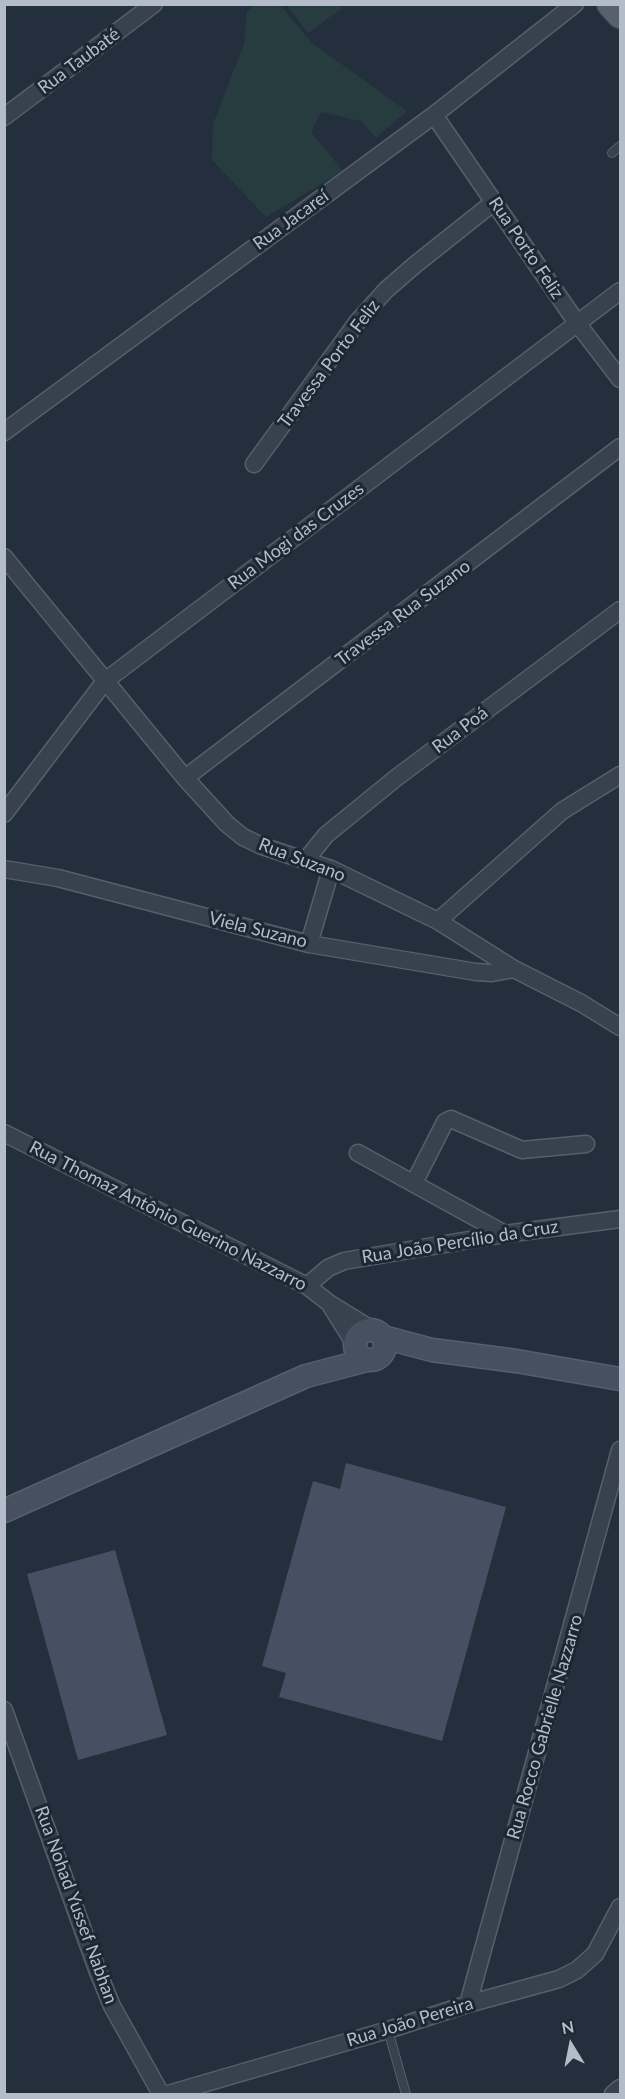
<!DOCTYPE html>
<meta charset="utf-8">
<style>
body{margin:0}
#map{position:relative;width:625px;height:2099px;overflow:hidden;background:#242f3e;font-family:Lato,sans-serif}
canvas{display:block}
.frame{position:absolute;inset:0;border:6px solid #b4bcc9;pointer-events:none}
.north{position:absolute;left:541px;top:2015px;width:60px;height:60px;-webkit-text-stroke:4px #1d2633;paint-order:stroke;rotate:350deg;font-size:16px;font-weight:700;line-height:24px;text-align:center;color:#b4bcc9}
.north::after{content:'';display:block;margin:auto;width:21px;height:27px;background:#b4bcc9;clip-path:polygon(50% 0,100% 100%,50% 72%,0 100%)}
</style>
<div id="map">
<canvas width="625" height="2099"></canvas>
<div class="frame"></div>
<div class="north">N</div>
</div>
<script>
const ctx = document.querySelector('canvas').getContext('2d');
ctx.lineJoin = 'round';
function fill(path, color) { ctx.fillStyle = color; ctx.fill(path, 'evenodd'); }
const poly = rows => new Path2D(rows.map(r => 'M' + r).join(''));
function trace(path, color, width, dash) { ctx.strokeStyle = color; ctx.lineWidth = width; ctx.lineCap = dash ? 'butt' : 'round'; ctx.setLineDash(dash || []); ctx.stroke(path); }
function write(font, color, halo, rows, align = 'center') {
  ctx.font = font + ' Lato,sans-serif'; ctx.lineWidth = 6; ctx.setLineDash([]); ctx.textBaseline = 'middle'; ctx.strokeStyle = halo; ctx.fillStyle = color; for (const [text, x, y, turn = 0] of rows) {
    ctx.save(); ctx.translate(x, y); ctx.rotate((+turn || 0) * Math.PI / 180); ctx.textAlign = isNaN(turn) ? turn : align; if (halo) ctx.strokeText(text, 0, 0); ctx.fillText(text, 0, 0); ctx.restore();
  }
}
fill(poly([
 [256,4,280,5,312,43,407,111,376,138,361,121,321,112,311,132,343,171,266,217,212,160,213,124,244,44,247,11],
 [287,5,339,5,342,8,308,33]
]), '#263c3f');
fill(poly([
 [346,1463,506,1507,442,1741,279,1697,286,1673,262,1666,313,1481,340,1489],
 [115,1550,167,1735,78,1760,27,1574]
]), '#455162');
const lane = poly([
 [612,153,620,146],
 [388,2030,406,2094]
]);
const street = poly([
 [434,115,577,323,620,379],
 [4,117,154,4],
 [4,432,434,115,575,4],
 [254,464,358,321,386,290,416,264,494,202],
 [4,557,185,778,227,824,243,837,262,846,331,869,438,921,514,969,581,1003,620,1027],
 [185,778,620,447],
 [4,814,105,681,620,291],
 [306,860,326,835,396,778,620,610],
 [4,869,58,878,309,944,476,972,492,973,514,969],
 [438,921,562,811,620,775],
 [309,944,331,869],
 [4,1133,307,1286,329,1303,371,1329],
 [358,1153,505,1234],
 [414,1183,445,1122,451,1119,522,1150,586,1144],
 [307,1286,328,1268,344,1261,505,1234,620,1219],
 [331,1306,354,1343],
 [4,1710,98,1972,112,2006,161,2094],
 [468,2004,620,1450],
 [168,2094,388,2030,468,2004,559,1979,577,1970,595,1954,620,1907],
 [613,2094,620,2088]
]);
const secondary = poly([
 '355 1345a15 15 0 1 1 30 0a15 15 0 1 1-30 0Z',
 [383,1337,432,1350,516,1361,620,1379],
 [4,1511,306,1376,367,1360]
]);
const primary = poly([
 [610,4,620,15]
]);
trace(lane, '#565f6c', 10);
trace(street, '#565f6c', 19);
trace(secondary, '#565f6c', 25);
trace(primary, '#414a57', 28);
trace(lane, '#38414e', 8);
trace(street, '#38414e', 16);
trace(secondary, '#465061', 22);
trace(primary, '#56606e', 26);
write('18px', '#b4bcc9', '#1d2633', [
 ["Rua Taubaté",79,61,-37],
 ["Rua Jacareí",291,220,-36],
 ["Rua Porto Feliz",526,248,56],
 ["Travessa Porto Feliz",329,364,-53],
 ["Rua Mogi das Cruzes",296,536,-37],
 ["Travessa Rua Suzano",403,613,-37],
 ["Rua Poá",460,730,-37],
 ["Rua Suzano",302,860,21],
 ["Viela Suzano",258,930,14],
 ["Rua Thomaz Antônio Guerino Nazzarro",168,1216,27],
 ["Rua João Percílio da Cruz",460,1242,-9],
 ["Rua Rocco Gabrielle Nazzarro",545,1727,-74],
 ["Rua Nohad Yussef Nabhan",76,1905,70],
 ["Rua João Pereira",410,2022,-17]
]);
</script>
